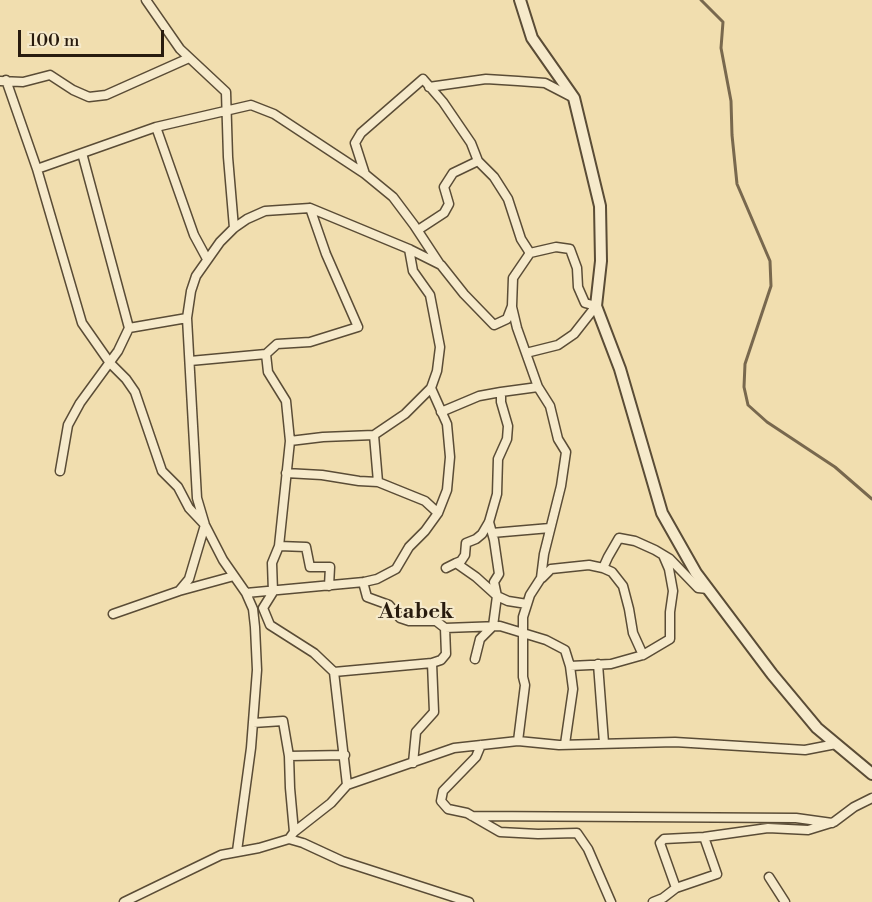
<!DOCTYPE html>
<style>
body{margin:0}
#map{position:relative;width:872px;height:902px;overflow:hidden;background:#f1deaf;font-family:"Libre Bodoni",serif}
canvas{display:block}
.scale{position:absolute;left:18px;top:30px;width:146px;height:27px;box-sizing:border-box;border:3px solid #281b0e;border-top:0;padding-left:8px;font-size:18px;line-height:21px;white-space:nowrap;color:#281b0e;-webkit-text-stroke:4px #f6eacb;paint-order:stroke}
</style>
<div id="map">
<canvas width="872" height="902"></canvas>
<div class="scale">100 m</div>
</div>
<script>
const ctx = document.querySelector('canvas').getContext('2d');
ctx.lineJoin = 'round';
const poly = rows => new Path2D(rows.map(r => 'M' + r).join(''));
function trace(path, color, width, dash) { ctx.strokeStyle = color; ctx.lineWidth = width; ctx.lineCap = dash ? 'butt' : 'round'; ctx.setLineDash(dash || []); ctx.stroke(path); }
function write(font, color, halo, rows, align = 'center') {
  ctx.font = font + ' "Libre Bodoni",serif'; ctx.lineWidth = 4.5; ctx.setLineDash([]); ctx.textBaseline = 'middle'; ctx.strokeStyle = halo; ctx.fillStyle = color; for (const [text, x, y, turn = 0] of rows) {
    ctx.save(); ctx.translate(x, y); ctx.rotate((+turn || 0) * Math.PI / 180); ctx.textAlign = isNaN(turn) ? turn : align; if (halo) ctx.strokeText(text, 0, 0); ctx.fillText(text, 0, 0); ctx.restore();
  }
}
trace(poly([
 [701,0,723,22,721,48,731,101,732,135,737,184,770,261,771,286,745,364,744,387,748,405,767,422,835,467,872,499]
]), '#78684e', 3);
const minor = poly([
 [146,0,180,49,226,92,228,157,234,228],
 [6,80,37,169,82,323,110,363,126,379,135,392,162,471,178,487,189,508,205,525,189,579,179,591,113,614],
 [0,81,23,82,50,75,73,90,89,97,106,95,189,58],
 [429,87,486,79,518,81,545,83,572,97],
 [156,127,194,235,207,259],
 [37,169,156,127,251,105,274,114,365,174,393,197,414,225,439,263],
 [365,174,355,143,361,133,423,79,443,102,471,143,478,161,494,177,508,199,521,239,530,253],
 [418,230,444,213,449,204,444,187,453,173,478,161],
 [512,307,517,328,538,387,550,406,558,439,566,452,561,486,544,554,541,578,530,595,523,617,523,677,525,685,518,741],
 [129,328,187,318],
 [190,361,266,354,277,344,310,342,358,327,326,254,310,208],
 [441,412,479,396,501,392],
 [374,435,378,482],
 [290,441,323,437,374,435,405,414,431,388,437,371,440,347,430,295,413,271,409,249],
 [60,471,68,425,80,403,118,351,129,328,82,153],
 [286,473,322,475,359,481,378,482,425,501,438,513],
 [492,533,550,528],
 [279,546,306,547,310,567,330,567,329,586],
 [456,563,461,561,465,555,466,543,476,539,482,534,489,522,497,494,498,459,507,439,508,426,501,402,501,392,538,387],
 [446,568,456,563,476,577,497,596,508,601,527,604],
 [603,568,612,572,623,586,629,609,633,633,643,655],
 [542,578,551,569,589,565,603,568,608,557,619,538,635,541,655,550,670,559,698,588,708,589],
 [363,582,367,597,389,605,400,618,409,621,436,621,445,628,446,654,441,660,432,663],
 [179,591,234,576],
 [246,593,364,582,377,579,396,569,409,547,425,531,438,513,447,490,450,457,447,424,431,388],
 [445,628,500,626,546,640,565,650,570,666,573,689,565,744],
 [475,659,480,639,493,626,497,596,494,582,499,574,494,540,489,522],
 [598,664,604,743],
 [570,666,611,664,643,655,670,639,670,612,673,591,669,569,663,555],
 [334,672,432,663,434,712,416,732,413,763],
 [253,723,283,721,289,756,290,788,294,832],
 [481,745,476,757,443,791,441,801,448,809,467,813,500,832,538,834,577,833,588,849,611,902],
 [289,756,345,755],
 [347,785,454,748,518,741,559,745,675,742,805,750,836,744],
 [472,816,796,818,832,823],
 [289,839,303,843,342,861,469,902],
 [237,851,251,748,257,670,255,627,253,609,246,593,223,560,205,525,197,498,187,318,191,291,196,276,220,242,234,228,247,219,265,211,310,208,409,249,441,265,464,294,494,325,507,319,512,306,513,278,530,253,556,247,570,249,577,268,578,287,585,303,596,306,574,334,558,345,526,353],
 [769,877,785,902],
 [676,888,717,874,704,837],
 [124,902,221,855,259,848,289,839,294,832,331,803,347,785,334,672,314,653,270,625,263,608,273,592,272,563,279,546,290,441,286,401,268,372,266,354],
 [653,902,663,898,676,888,660,843,664,839,704,837,768,828,808,830,834,822,854,807,872,798]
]);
const tertiary = poly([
 [520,0,532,38,574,98,600,206,601,261,596,306,620,369,662,513,696,573,772,674,817,728,872,774]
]);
trace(minor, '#5a4c36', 11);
trace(tertiary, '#5a4c36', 14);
trace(minor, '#f6eacb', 8);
trace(tertiary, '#f6eacb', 10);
write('bold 22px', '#281b0e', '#f6eacb', [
 ["Atabek",416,613]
]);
</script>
